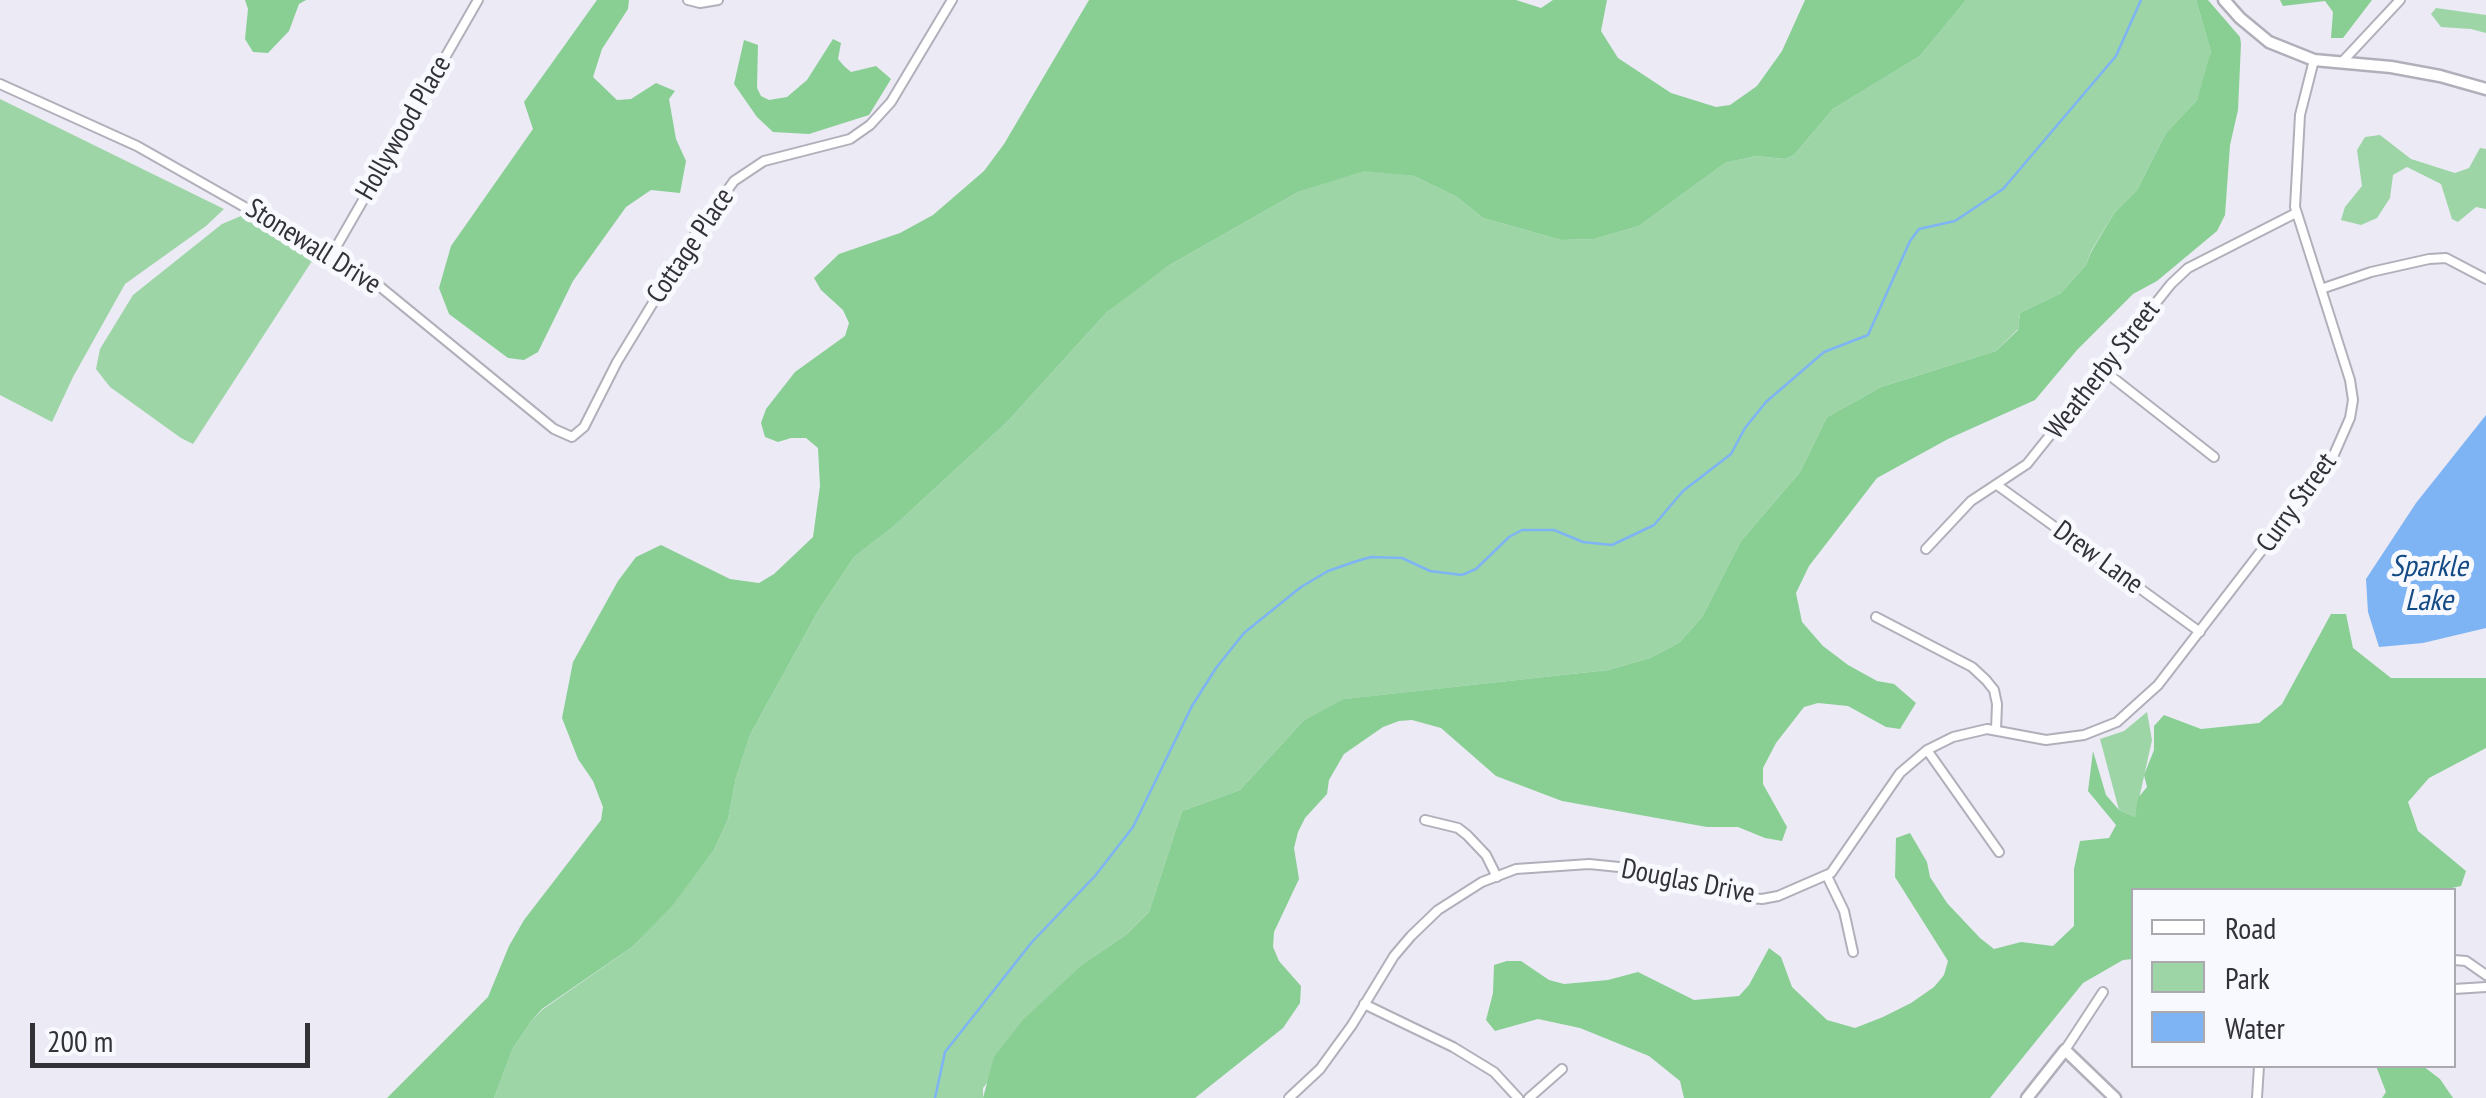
<!DOCTYPE html>
<style>
body{margin:0}
#map{position:relative;width:2486px;height:1098px;overflow:hidden;background:#ebeaf5;font-family:"PT Sans Narrow",sans-serif}
canvas{display:block}
.legend{position:absolute;left:2131px;top:888px;width:325px;height:180px;box-sizing:border-box;background:#f8f8ff;border:2px solid #a9a9af;margin:0;padding:12px 18px;list-style:none;font-size:30px;color:#323236}
.legend li{display:flex;align-items:center;gap:20px;height:50px}
.legend b{width:50px;border:2px solid #a9a9af}
.scale{position:absolute;left:30px;top:1023px;width:280px;height:45px;box-sizing:border-box;border:5px solid #323236;border-top:0;padding-left:12px;font-size:30px;line-height:35px;white-space:nowrap;color:#323236;-webkit-text-stroke:8px #f8f8ff;paint-order:stroke}
</style>
<div id="map">
<canvas width="2486" height="1098"></canvas>
<ul class="legend">
<li><b style="height:12px;background:#fff"></b>Road</li>
<li><b style="height:28px;background:#9dd5a6"></b>Park</li>
<li><b style="height:28px;background:#7eb4f4"></b>Water</li>
</ul>
<div class="scale">200 m</div>
</div>
<script>
const ctx = document.querySelector('canvas').getContext('2d');
ctx.lineJoin = 'round';
function fill(path, color) { ctx.fillStyle = color; ctx.fill(path, 'evenodd'); }
const poly = rows => new Path2D(rows.map(r => 'M' + r).join(''));
function trace(path, color, width, dash) { ctx.strokeStyle = color; ctx.lineWidth = width; ctx.lineCap = dash ? 'butt' : 'round'; ctx.setLineDash(dash || []); ctx.stroke(path); }
function write(font, color, halo, rows, align = 'center') {
  ctx.font = font + ' "PT Sans Narrow",sans-serif'; ctx.lineWidth = 10; ctx.setLineDash([]); ctx.textBaseline = 'middle'; ctx.strokeStyle = halo; ctx.fillStyle = color; for (const [text, x, y, turn = 0] of rows) {
    ctx.save(); ctx.translate(x, y); ctx.rotate((+turn || 0) * Math.PI / 180); ctx.textAlign = isNaN(turn) ? turn : align; if (halo) ctx.strokeText(text, 0, 0); ctx.fillText(text, 0, 0); ctx.restore();
  }
}
fill(poly([
 [1966,0,2196,0,2211,52,2208,72,2197,100,2166,133,2137,190,2115,212,2091,251,2086,265,2061,293,2020,313,2018,329,1996,351,1881,387,1827,417,1800,472,1741,541,1702,617,1680,642,1650,658,1608,670,1345,699,1304,720,1240,790,1182,811,1149,912,1127,934,1083,964,983,1088,983,1098,494,1098,513,1048,532,1020,542,1010,632,947,672,905,714,850,728,819,736,778,750,735,818,611,854,557,894,526,1007,422,1107,312,1136,289,1168,266,1298,192,1364,170,1414,176,1457,197,1483,218,1561,240,1594,239,1639,226,1725,163,1756,156,1785,159,1794,155,1833,109,1920,56],
 [2436,8,2486,15,2486,33,2471,29,2441,27,2431,14],
 [0,99,224,209,206,226,125,284,73,377,52,422,0,395],
 [2380,135,2411,159,2455,173,2469,168,2480,148,2486,149,2486,209,2476,207,2458,222,2452,219,2441,184,2407,167,2393,175,2390,198,2377,218,2361,225,2341,220,2345,207,2362,186,2357,150,2365,137],
 [241,216,313,256,312,261,193,444,181,438,110,387,96,369,100,349,133,295,222,224],
 [2147,712,2152,740,2135,817,2119,810,2100,739,2124,731]
]), '#9dd5a6');
fill(poly([
 [245,0,306,0,299,4,289,31,268,53,253,52,245,39,248,9],
 [597,0,629,0,628,9,602,49,593,77,617,100,631,99,656,83,675,91,669,99,676,139,686,161,680,193,651,190,626,207,573,281,538,352,524,360,508,358,449,314,439,288,451,246,533,129,524,102],
 [1089,0,1516,0,1541,8,1553,0,1607,0,1601,31,1618,58,1671,93,1716,107,1730,105,1757,86,1782,51,1805,0,1966,0,1920,56,1833,109,1794,155,1785,159,1756,156,1725,163,1639,226,1594,239,1561,240,1483,218,1457,197,1414,176,1364,171,1298,192,1168,266,1107,312,1007,422,894,526,854,557,818,611,750,735,736,778,728,819,714,850,672,906,632,947,542,1009,532,1020,513,1048,494,1098,387,1098,488,997,509,946,524,920,601,820,603,807,593,781,578,759,562,718,573,662,618,581,636,557,661,545,730,579,759,583,774,574,813,537,820,486,818,448,806,438,791,438,778,442,765,437,761,423,766,409,795,372,845,336,849,323,843,310,821,290,814,278,839,254,900,233,933,215,984,171,1004,144],
 [2196,0,2208,0,2240,37,2241,44,2238,110,2230,145,2225,215,2217,231,2157,281,2133,294,2077,350,2035,400,1948,439,1877,478,1809,566,1796,593,1802,622,1823,646,1848,665,1877,681,1894,684,1916,703,1900,729,1886,727,1848,706,1818,703,1804,707,1776,743,1763,768,1763,784,1787,827,1782,841,1765,838,1738,827,1707,827,1562,801,1496,776,1441,728,1412,720,1399,721,1383,727,1344,754,1329,780,1327,794,1305,818,1298,832,1294,848,1299,879,1274,932,1273,947,1279,961,1301,986,1300,1003,1283,1028,1195,1098,983,1098,994,1057,1023,1020,1083,964,1127,934,1149,912,1182,811,1240,790,1304,720,1344,699,1608,670,1650,658,1680,642,1702,617,1741,541,1800,472,1827,417,1881,387,1996,351,2018,330,2020,313,2061,293,2086,265,2091,252,2115,212,2137,190,2166,133,2197,100,2211,52],
 [2280,0,2372,0,2343,38,2331,38,2333,12,2325,1,2283,6],
 [833,39,841,43,838,59,844,66,851,72,876,66,891,79,869,115,809,134,773,132,757,117,734,84,744,40,758,45,757,88,761,96,769,100,787,97,807,80],
 [2331,614,2346,614,2353,648,2391,678,2486,678,2486,748,2429,778,2408,802,2418,831,2466,871,2461,886,2443,890,2134,890,2133,959,2123,960,2083,983,1990,1098,1684,1098,1680,1081,1649,1056,1580,1028,1538,1019,1495,1031,1486,1020,1493,993,1494,965,1507,961,1521,961,1549,980,1564,984,1608,980,1638,972,1694,1000,1739,996,1749,985,1769,948,1781,957,1792,987,1827,1020,1855,1028,1883,1017,1911,1003,1934,987,1944,975,1948,961,1895,877,1896,838,1910,833,1927,862,1930,877,1947,903,1980,938,1994,949,2021,942,2053,946,2074,926,2074,869,2080,841,2109,838,2116,825,2088,791,2093,751,2106,795,2119,810,2135,817,2138,798,2147,787,2144,775,2154,750,2154,726,2164,715,2201,729,2259,723,2282,704],
 [2376,1066,2423,1066,2440,1079,2453,1098,2382,1098,2386,1092]
]), '#89cf94');
fill(poly([
 [2486,415,2486,628,2423,643,2379,647,2368,612,2366,579,2416,503]
]), '#7eb4f4');
trace(poly([
 [935,1098,945,1052,1032,942,1095,876,1133,827,1192,706,1216,668,1244,633,1301,587,1328,571,1357,561,1371,557,1402,558,1430,571,1462,575,1476,569,1509,537,1522,530,1554,530,1583,542,1612,545,1654,525,1683,491,1731,454,1745,428,1766,402,1824,352,1868,335,1910,241,1919,229,1955,221,2003,189,2116,56,2141,0]
]), '#7eb4f4', 2.5);
const minor = poly([
 [688,0,700,3,718,0],
 [2342,62,2400,0],
 [0,84,137,146,331,256,378,285,554,429,572,437,584,427,617,362,690,242,734,181,764,161,850,139,870,125,891,102,952,0],
 [331,256,478,0],
 [2321,289,2371,272,2429,259,2446,258,2486,279],
 [2103,370,2214,457],
 [1997,485,2200,632],
 [1926,549,1971,501,2027,464,2171,284,2188,268,2296,213],
 [1876,617,1972,667,1986,680,1994,690,1997,704,1996,730],
 [1927,750,1999,852],
 [1425,820,1458,828,1467,835,1486,855,1497,877],
 [1827,876,1844,911,1853,952],
 [2454,960,2466,961,2486,975],
 [2454,989,2486,987],
 [1364,1004,1453,1047,1494,1072,1518,1098],
 [2065,1050,2103,992],
 [1289,1098,1320,1069,1352,1025,1394,956,1411,936,1438,910,1482,882,1516,869,1589,864,1629,868,1740,897,1762,899,1778,896,1831,873,1900,773,1927,750,1953,737,1987,729,2046,740,2084,735,2117,722,2158,685,2332,459,2350,418,2353,400,2350,380,2295,207,2300,115,2314,60],
 [1529,1098,1562,1069],
 [2257,1098,2259,1066]
]);
const tertiary = poly([
 [2224,0,2240,18,2269,42,2314,60,2391,67,2440,76,2486,89],
 [2027,1098,2065,1050,2115,1098]
]);
trace(minor, '#b1b0ba', 12);
trace(tertiary, '#b1b0ba', 15);
trace(minor, '#fff', 8);
trace(tertiary, '#fff', 10);
write('28px', '#323236', '#f8f8ff', [
 ["Hollywood Place",404,128,-60],
 ["Cottage Place",691,246,-56],
 ["Stonewall Drive",313,247,32],
 ["Weatherby Street",2103,370,-52],
 ["Curry Street",2297,503,-54],
 ["Drew Lane",2098,558,36],
 ["Douglas Drive",1688,882,11]
]);
write('italic 30px', '#134a83', '#f8f8ff', [
 ["Sparkle",2429,567],
 ["Lake",2429,601]
]);
</script>
